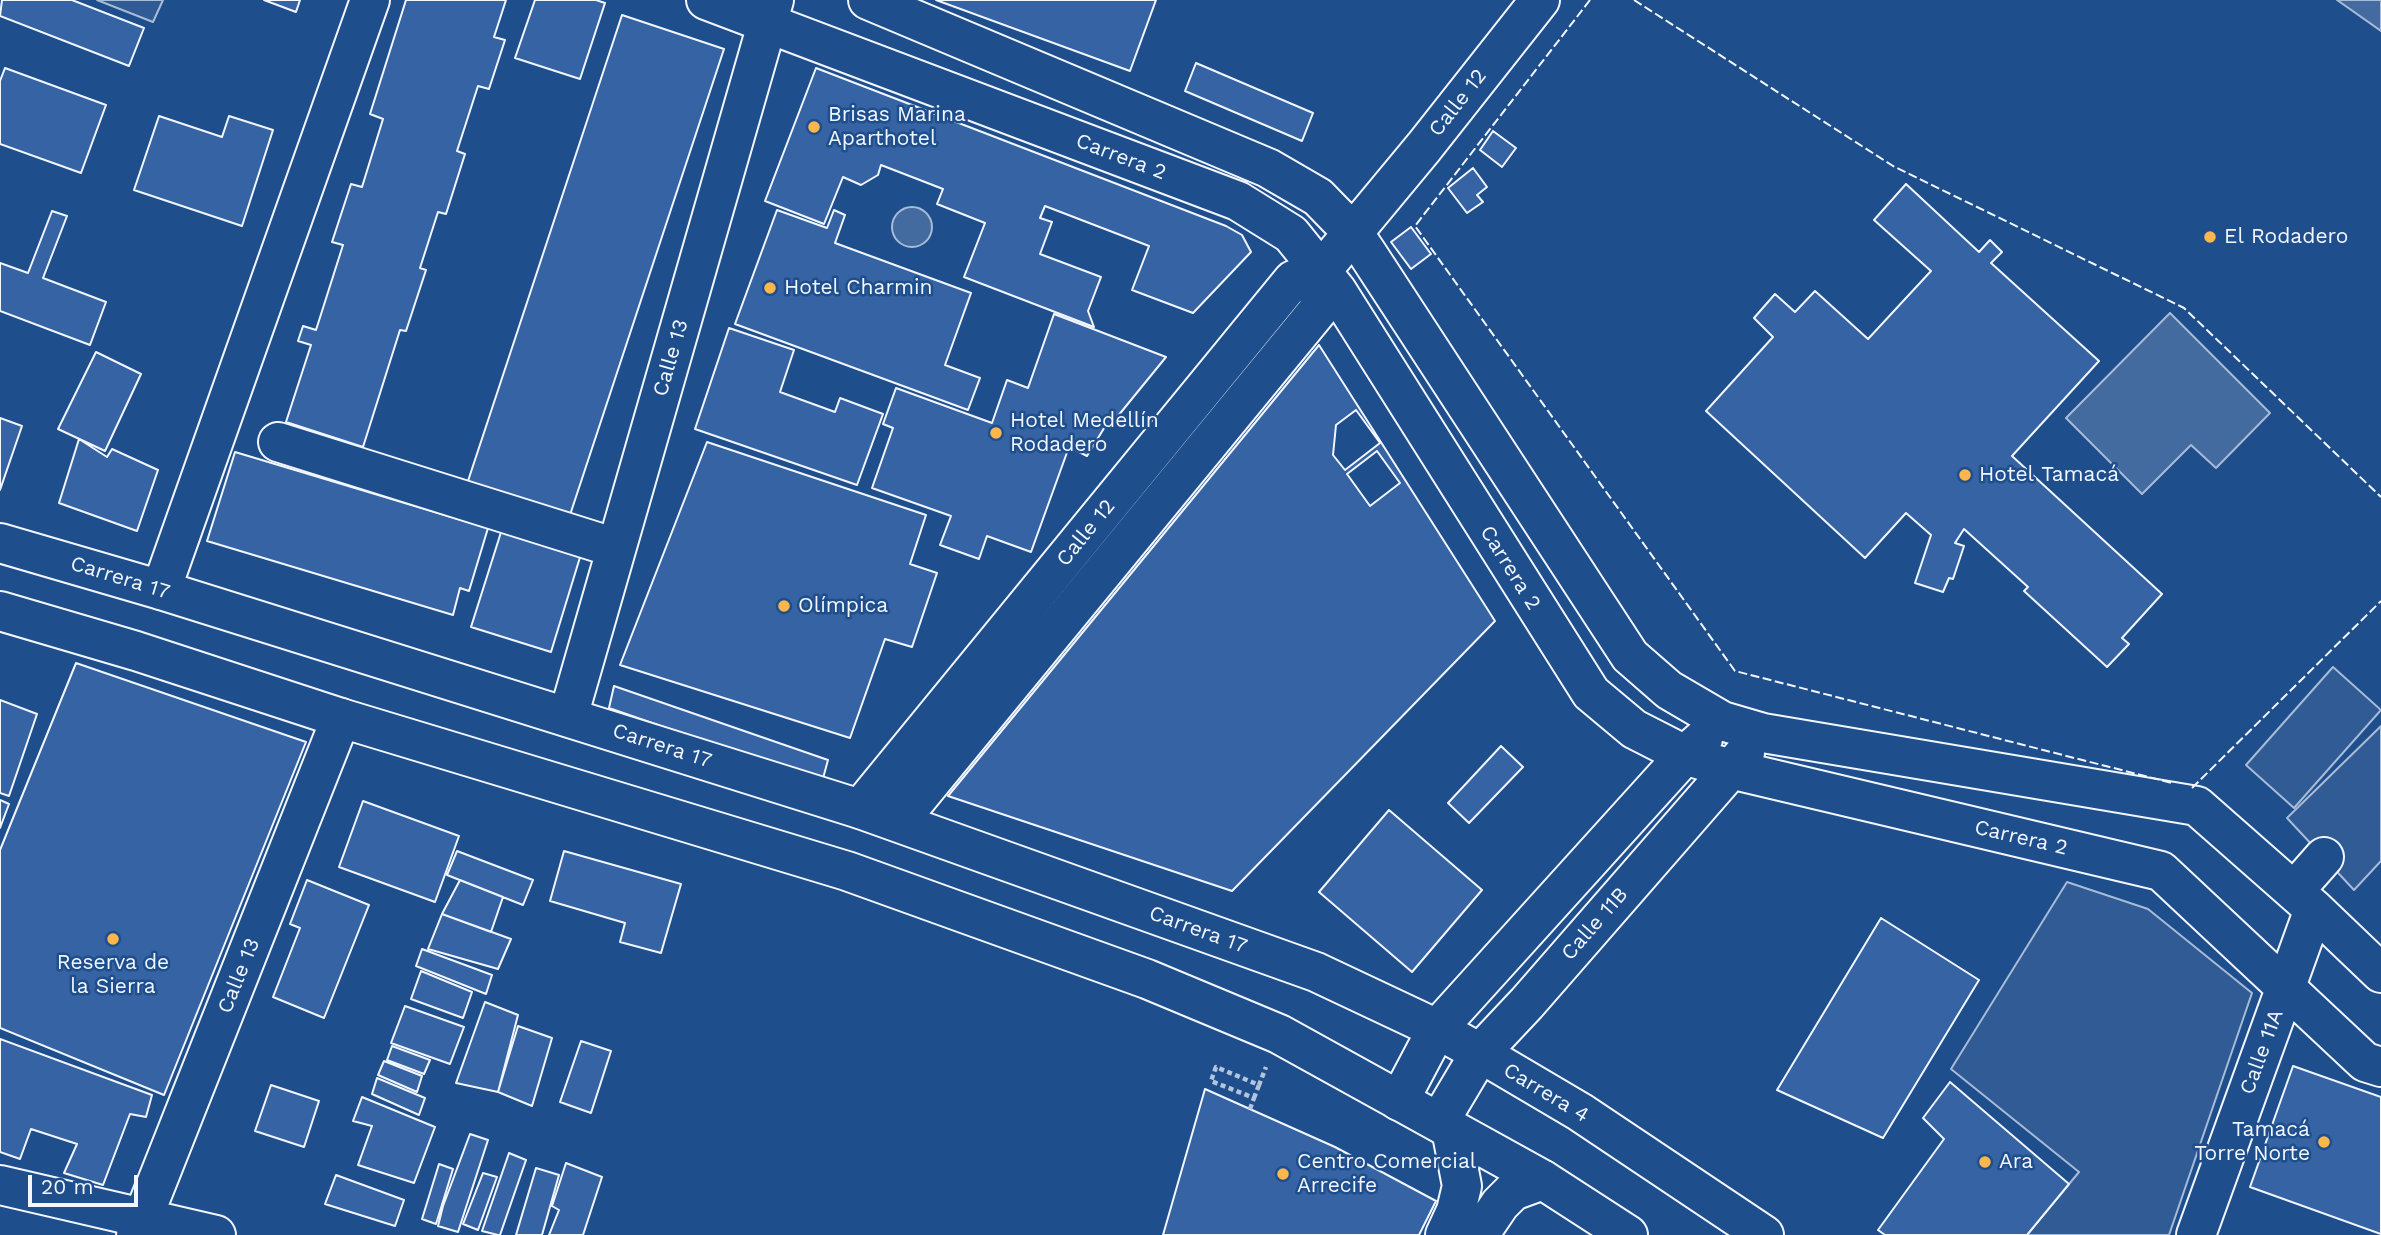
<!DOCTYPE html>
<meta charset="utf-8">
<style>
body{margin:0}
#map{position:relative;width:2381px;height:1235px;overflow:hidden;background:#1f4e8c;font-family:"Work Sans",sans-serif}
canvas{display:block}
.scale{position:absolute;left:28px;top:1175px;width:110px;height:32px;box-sizing:border-box;border:4px solid #f2f6ff;border-top:0;padding-left:9px;font-size:21px;line-height:24px;white-space:nowrap;color:#f2f6ff;-webkit-text-stroke:5px #1f4e8c;paint-order:stroke}
</style>
<div id="map">
<canvas width="2381" height="1235"></canvas>
<div class="scale">20 m</div>
</div>
<script>
const ctx = document.querySelector('canvas').getContext('2d');
ctx.lineJoin = 'round';
function fill(path, color) { ctx.fillStyle = color; ctx.fill(path, 'evenodd'); }
const poly = rows => new Path2D(rows.map(r => 'M' + r).join(''));
function trace(path, color, width, dash) { ctx.strokeStyle = color; ctx.lineWidth = width; ctx.lineCap = dash ? 'butt' : 'round'; ctx.setLineDash(dash || []); ctx.stroke(path); }
function write(font, color, halo, rows, align = 'center') {
  ctx.font = font + ' "Work Sans",sans-serif'; ctx.lineWidth = 5; ctx.setLineDash([]); ctx.textBaseline = 'middle'; ctx.strokeStyle = halo; ctx.fillStyle = color; for (const [text, x, y, turn = 0] of rows) {
    ctx.save(); ctx.translate(x, y); ctx.rotate((+turn || 0) * Math.PI / 180); ctx.textAlign = isNaN(turn) ? turn : align; if (halo) ctx.strokeText(text, 0, 0); ctx.fillText(text, 0, 0); ctx.restore();
  }
}
const built = poly([
 [97,0,163,0,153,22,97,0],
 [2333,667,2381,710,2294,808,2246,765,2333,667],
 [2381,726,2381,861,2354,890,2287,818,2381,726],
 [2067,882,2148,909,2252,993,2169,1235,2027,1235,2079,1172,1951,1069,2067,882]
]);
fill(built, '#305b95');
trace(built, '#a8bbd7', 2);
const water = poly([
 [2337,0,2381,0,2381,31,2337,0],
 '892 227a20 20 0 1 1 40 0a20 20 0 1 1-40 0Z',
 [2170,313,2270,413,2216,468,2191,445,2142,494,2066,418,2170,313]
]);
fill(water, '#446ba0');
trace(water, '#a8bbd7', 2);
const building = poly([
 [2,0,72,0,144,28,129,66,0,16,2,0],
 [264,0,300,0,296,12,264,0],
 [406,0,506,0,494,37,505,40,489,89,478,86,457,151,465,154,446,214,438,212,420,268,426,270,406,331,400,330,363,447,286,422,311,345,298,341,303,326,316,330,343,245,332,242,351,184,362,187,383,119,370,114,406,0],
 [535,0,596,0,605,3,580,79,515,58,535,0],
 [936,0,1156,0,1130,71,936,0],
 [622,15,724,49,569,518,467,484,622,15],
 [1196,63,1313,113,1302,141,1185,91,1196,63],
 [5,68,106,105,81,173,0,144,0,81,5,68],
 [816,68,1226,226,1242,235,1251,252,1193,313,1132,290,1149,246,1045,206,1040,218,1052,222,1040,254,1101,277,1088,311,1094,327,964,277,985,223,937,204,943,189,881,165,878,175,861,185,843,177,824,224,765,201,816,68],
 [159,116,222,137,229,116,273,130,242,226,134,190,159,116],
 [1493,131,1516,148,1502,167,1480,150,1493,131],
 [1473,168,1487,187,1477,195,1483,202,1467,213,1448,188,1473,168],
 [1906,184,1979,252,1990,240,2002,252,1991,263,2099,361,2012,456,2162,594,2122,638,2129,644,2107,667,2024,591,2028,587,1964,529,1955,543,1964,546,1953,579,1949,578,1943,592,1915,583,1931,535,1906,513,1865,558,1706,411,1773,337,1754,318,1775,294,1795,312,1815,291,1868,339,1931,271,1874,220,1906,184],
 [777,210,827,228,834,210,845,215,835,243,971,293,945,365,980,378,968,410,735,324,777,210],
 [52,211,67,216,43,278,106,302,90,345,0,311,0,263,28,273,52,211],
 [1411,227,1431,254,1411,269,1391,242,1411,227],
 [1054,314,1166,357,1109,427,1106,425,1087,456,1069,447,1031,552,987,536,979,559,940,545,951,516,872,488,893,428,883,424,896,388,992,423,1007,380,1028,388,1054,314],
 [729,328,794,350,780,392,835,412,840,398,883,414,857,485,695,429,729,328],
 [1319,345,1495,621,1232,891,948,796,1319,345],
 [96,352,141,374,105,451,58,429,96,352],
 [1356,410,1380,443,1345,470,1333,455,1336,425,1356,410],
 [0,418,22,426,0,490,0,418],
 [79,439,107,457,112,449,158,470,137,531,59,503,79,439],
 [707,442,926,515,910,564,937,573,912,647,885,639,850,738,620,665,707,442],
 [1377,451,1400,483,1370,506,1347,474,1377,451],
 [235,452,488,528,469,591,460,588,453,615,207,541,235,452],
 [502,529,581,554,551,652,471,627,502,529],
 [76,663,306,742,164,1095,0,1028,0,850,76,663],
 [614,686,828,760,822,782,609,708,614,686],
 [0,700,37,714,9,796,0,793,0,700],
 [1501,746,1523,767,1469,823,1448,803,1501,746],
 [0,800,9,804,0,828,0,800],
 [363,801,459,836,435,902,339,867,363,801],
 [1389,810,1482,890,1412,972,1319,892,1389,810],
 [457,851,533,880,523,905,447,875,457,851],
 [564,851,681,884,661,953,620,942,625,923,550,901,564,851],
 [307,880,369,905,324,1018,273,997,300,928,290,924,307,880],
 [460,880,503,897,491,932,442,914,460,880],
 [442,914,511,939,498,969,428,949,442,914],
 [1881,918,1979,980,1883,1138,1777,1090,1881,918],
 [422,949,492,975,486,994,416,966,422,949],
 [421,971,472,992,463,1018,411,999,421,971],
 [485,1002,518,1015,498,1092,456,1083,485,1002],
 [405,1006,464,1027,450,1064,391,1043,405,1006],
 [518,1026,552,1038,532,1106,498,1092,518,1026],
 [0,1039,152,1095,146,1117,130,1114,103,1185,64,1173,77,1144,31,1129,20,1159,0,1152,0,1039],
 [581,1041,611,1051,591,1113,560,1102,581,1041],
 [392,1046,430,1060,424,1074,387,1060,392,1046],
 [384,1061,422,1076,417,1092,378,1075,384,1061],
 [2293,1066,2381,1097,2381,1234,2250,1187,2293,1066],
 [377,1078,425,1098,419,1115,372,1094,377,1078],
 [1950,1082,2069,1184,2027,1235,1885,1235,1878,1230,1944,1139,1923,1118,1950,1082],
 [271,1085,319,1101,304,1147,255,1131,271,1085],
 [1205,1089,1335,1147,1436,1201,1419,1235,1163,1235,1205,1089],
 [362,1097,435,1127,414,1183,358,1165,372,1126,353,1121,362,1097],
 [470,1134,488,1140,458,1232,438,1226,443,1206,470,1134],
 [509,1153,526,1160,500,1235,498,1235,482,1231,509,1153],
 [566,1163,602,1177,583,1235,549,1235,559,1210,552,1206,566,1163],
 [439,1164,453,1169,436,1224,422,1219,439,1164],
 [536,1168,559,1175,542,1235,516,1235,536,1168],
 [483,1173,497,1177,478,1230,463,1224,483,1173],
 [336,1175,404,1200,395,1226,325,1204,336,1175]
]);
fill(building, '#3563a3');
trace(building, '#f2f6ff', 2);
const minor = poly([
 [706,0,1238,201,1291,234,1337,291,1591,693,1634,729,1685,755,1730,769,2161,871,2365,1062,2381,1067],
 [868,0,1268,168,1318,197,1354,234,1367,253,1630,656,1669,690,1722,721,1763,733,2197,806,2314,909,2381,973],
 [278,442,616,548],
 [161,590,370,0],
 [568,717,774,0],
 [860,809,1293,280,1322,270,1424,147,1540,0],
 [898,822,1319,309,1322,270],
 [2294,891,2324,857],
 [1399,1101,1437,1029,1685,755,1703,739],
 [1439,1122,1480,1053,1527,1003,1745,753],
 [0,1185,216,1235],
 [136,1235,341,718],
 [1445,1235,1456,1211,1462,1186,1451,1129],
 [1479,1235,1500,1204,1513,1191,1543,1180],
 [2196,1235,2314,909]
]);
const major = poly([
 [0,543,161,590,860,809,1316,972,1437,1029,1480,1053,1580,1112,1764,1235],
 [0,611,136,651,341,718,847,871,1147,979,1279,1034,1543,1180,1628,1235]
]);
trace(minor, '#f2f6ff', 42);
trace(major, '#f2f6ff', 42);
trace(poly([
 [1254,1098,1259,1085],
 [1250,1109,1254,1098,1211,1081,1216,1067,1259,1085,1266,1067]
]), '#b3c4dc', 4.5, [5, 3.5]);
trace(minor, '#1f4e8c', 38);
trace(major, '#1f4e8c', 38);
trace(poly([
 [1590,0,1415,226,1735,671,2172,783],
 [1634,0,1893,166,2184,308,2381,497],
 [2192,788,2381,601]
]), '#f2f6ff', 2, [9, 3.5]);
for (const [x, y, r, color] of [
 [814,127,7,"#ffb74d"],
 [2210,237,7,"#ffb74d"],
 [770,288,7,"#ffb74d"],
 [996,433,7,"#ffb74d"],
 [1965,475,7,"#ffb74d"],
 [784,606,7,"#ffb74d"],
 [113,939,7,"#ffb74d"],
 [2324,1142,7,"#ffb74d"],
 [1985,1162,7,"#ffb74d"],
 [1283,1174,7,"#ffb74d"]
]) { const dot = new Path2D(); dot.arc(x, y, r, 0, 2 * Math.PI); ctx.fillStyle = color; ctx.fill(dot); trace(dot, '#1f4e8c', 2.5); }
write('21px', '#f2f6ff', '#1f4e8c', [
 ["Calle 12",1458,103,-52],
 ["Carrera 2",1121,157,21],
 ["Calle 13",671,358,-74],
 ["Calle 12",1086,533,-51],
 ["Carrera 2",1510,568,58],
 ["Carrera 17",120,578,17],
 ["Carrera 17",662,746,18],
 ["Carrera 2",2021,838,13],
 ["Calle 11B",1595,924,-49],
 ["Carrera 17",1198,930,20],
 ["Calle 13",239,976,-68],
 ["Calle 11A",2262,1052,-70],
 ["Carrera 4",1546,1093,31]
]);
write('21px', '#f2f6ff', '#1f4e8c', [
 ["Brisas Marina",828,115],
 ["Aparthotel",828,139],
 ["El Rodadero",2224,237],
 ["Hotel Charmin",784,288],
 ["Hotel Medellín",1010,421],
 ["Rodadero",1010,445],
 ["Hotel Tamacá",1979,475],
 ["Olímpica",798,606],
 ["Reserva de",113,963,"center"],
 ["la Sierra",113,987,"center"],
 ["Tamacá",2310,1130,"right"],
 ["Torre Norte",2310,1154,"right"],
 ["Centro Comercial",1297,1162],
 ["Arrecife",1297,1186],
 ["Ara",1999,1162]
], 'left');
</script>
